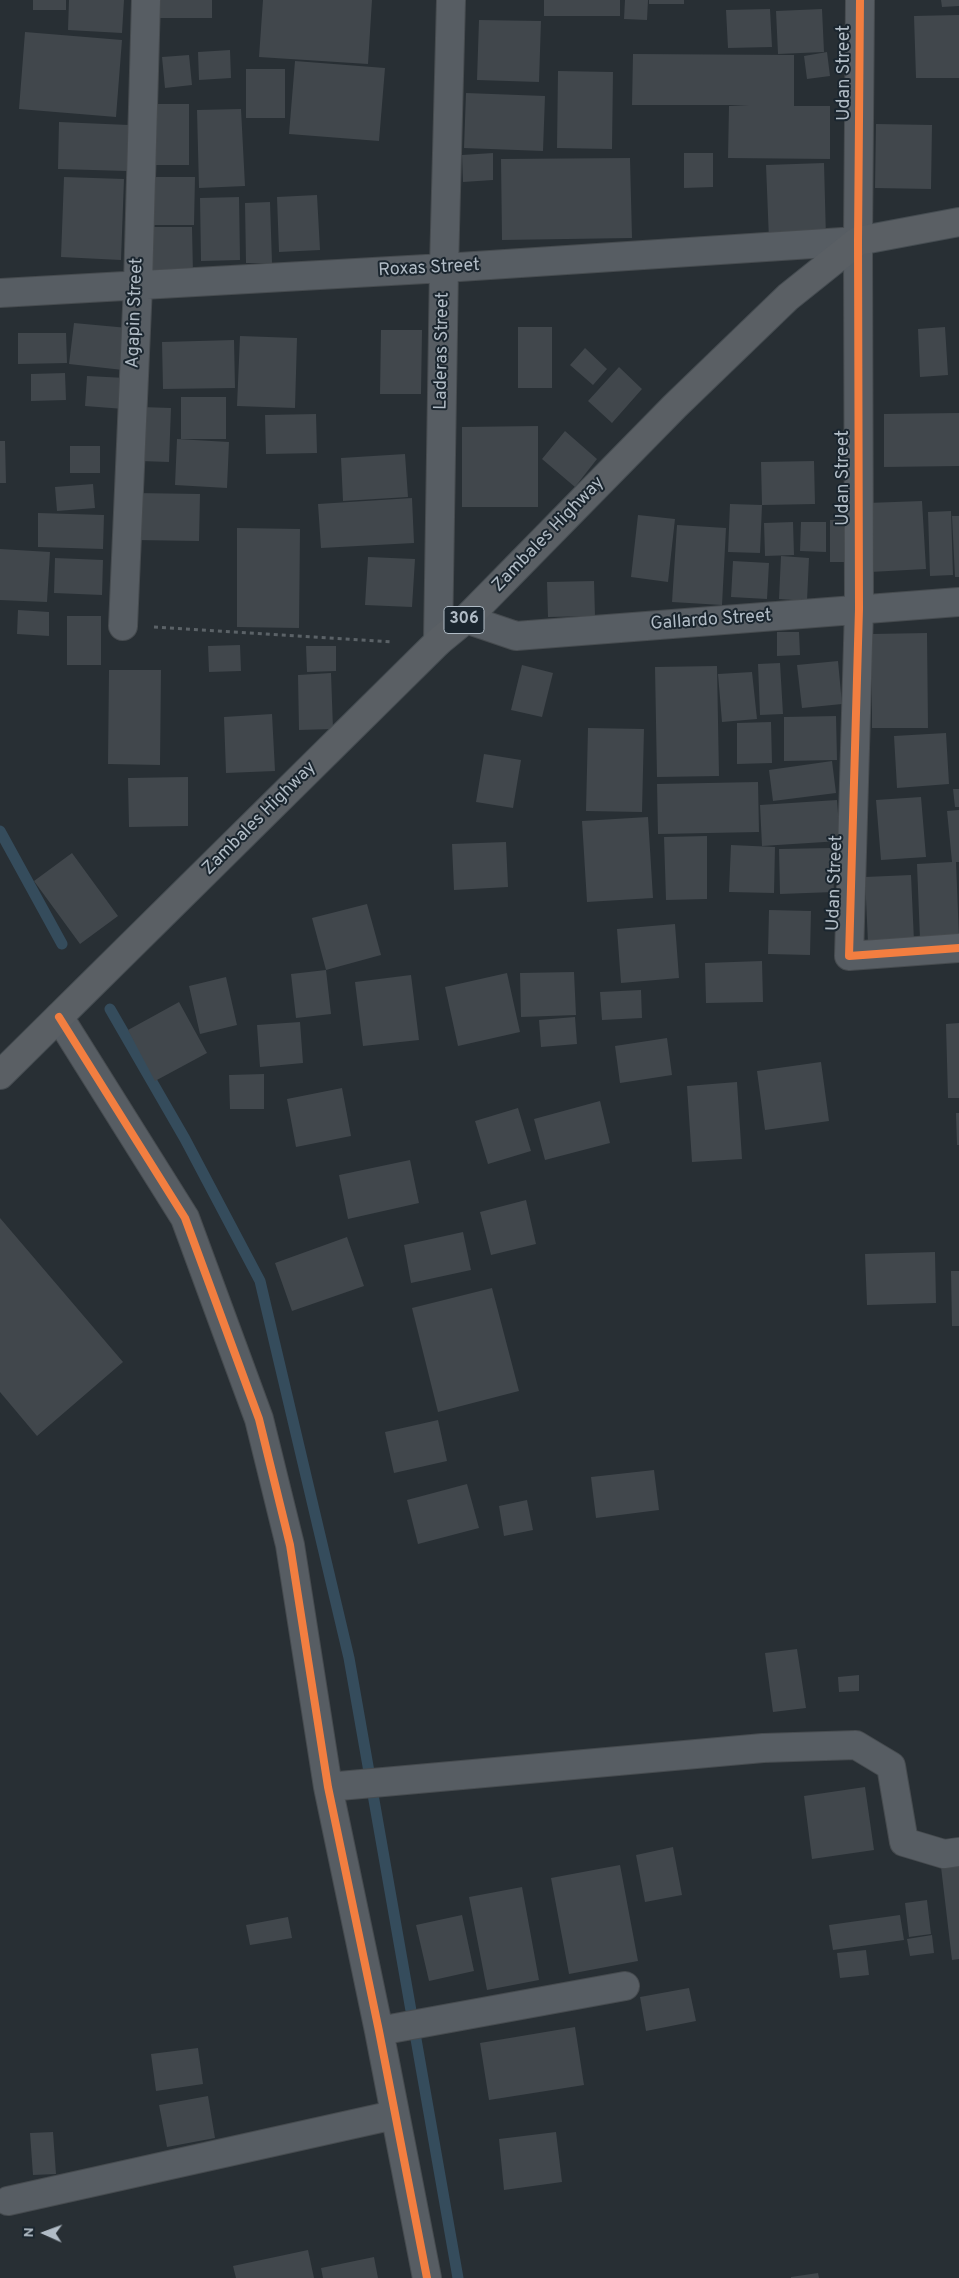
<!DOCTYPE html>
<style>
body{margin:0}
#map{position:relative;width:959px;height:2278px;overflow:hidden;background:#282f34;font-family:Overpass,sans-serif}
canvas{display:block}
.north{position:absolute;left:20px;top:2208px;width:50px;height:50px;-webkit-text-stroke:4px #1b262f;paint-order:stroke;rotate:272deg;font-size:14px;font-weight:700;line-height:20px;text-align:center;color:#b1bcc6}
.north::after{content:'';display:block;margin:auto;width:18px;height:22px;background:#b1bcc6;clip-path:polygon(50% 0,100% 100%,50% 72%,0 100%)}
</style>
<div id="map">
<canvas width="959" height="2278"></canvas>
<div class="north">N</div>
</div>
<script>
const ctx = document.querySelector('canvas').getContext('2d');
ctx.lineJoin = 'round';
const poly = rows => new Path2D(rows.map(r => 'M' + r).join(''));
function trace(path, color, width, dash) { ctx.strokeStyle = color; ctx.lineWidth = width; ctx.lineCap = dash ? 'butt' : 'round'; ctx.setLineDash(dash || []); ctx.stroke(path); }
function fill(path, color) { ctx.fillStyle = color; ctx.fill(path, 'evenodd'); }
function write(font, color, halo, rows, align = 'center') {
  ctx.font = font + ' Overpass,sans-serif'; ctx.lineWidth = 4; ctx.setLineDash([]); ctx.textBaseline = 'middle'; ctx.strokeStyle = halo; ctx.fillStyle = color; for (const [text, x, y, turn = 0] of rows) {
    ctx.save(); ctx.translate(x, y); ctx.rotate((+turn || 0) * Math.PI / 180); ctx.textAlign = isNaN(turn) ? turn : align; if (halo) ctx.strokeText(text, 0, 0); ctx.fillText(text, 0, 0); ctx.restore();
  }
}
trace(poly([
 [0,831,62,944],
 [110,1009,185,1139,260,1281,349,1658,458,2278]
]), '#354c5c', 11);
fill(poly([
 [33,0,66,0,66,10,33,10],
 [69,0,124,0,122,33,68,30],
 [154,0,212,0,212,18,153,18],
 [263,0,372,0,368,64,259,57],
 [544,0,620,0,620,16,544,16],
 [625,0,648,0,647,20,624,19],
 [649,0,684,0,684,4,649,4],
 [941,0,959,0,959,6,942,7],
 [770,9,772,47,728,48,726,10],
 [822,9,824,52,778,54,776,11],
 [959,15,959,78,916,78,914,16],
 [479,20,541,21,539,82,477,80],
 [25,32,122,40,116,117,19,109],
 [230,50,231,78,199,80,198,52],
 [827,52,830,76,807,79,804,56],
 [633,54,794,55,794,106,830,106,830,159,728,158,729,106,749,105,632,105],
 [189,55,192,85,165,88,162,57],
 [295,61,385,68,379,141,289,134],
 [246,69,285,69,285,118,246,118],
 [558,71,613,72,612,149,557,148],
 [466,93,545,96,543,151,464,148],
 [153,104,189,104,189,165,153,165],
 [241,109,245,186,199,188,197,110],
 [59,122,129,125,127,171,58,169],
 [876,124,932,125,931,189,875,188],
 [493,153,493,180,463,182,462,155],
 [684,153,713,153,713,187,684,188],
 [630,158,632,238,502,240,501,159],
 [824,163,826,238,769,240,766,165],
 [64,177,124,179,121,260,61,257],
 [154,177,195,177,194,225,153,225],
 [317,195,320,250,279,252,277,197],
 [239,197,240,260,201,261,200,198],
 [270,202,272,263,246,263,245,203],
 [152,227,192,227,193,274,153,274],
 [74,323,128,328,123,370,69,364],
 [518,327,552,327,552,388,518,388],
 [945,327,948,375,920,377,918,329],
 [381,330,422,330,421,394,380,394],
 [18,333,66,333,67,363,18,364],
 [240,336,297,338,295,408,237,406],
 [234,340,235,388,163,389,162,342],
 [585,348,607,369,593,385,570,365],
 [619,367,642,389,612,423,588,401],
 [65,373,66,400,31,401,31,374],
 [87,376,126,378,124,409,85,406],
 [181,397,226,397,226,439,181,439],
 [141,407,171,408,169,462,140,461],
 [959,413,959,466,884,467,884,414],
 [316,414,317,453,266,454,265,415],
 [538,426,538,507,462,507,462,427],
 [565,431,597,459,575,487,542,459],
 [177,439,229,442,227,488,175,485],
 [0,441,5,441,6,483,0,483],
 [70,446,100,446,100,473,70,473],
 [405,454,408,497,343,501,341,458],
 [814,461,815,504,762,505,760,553,728,552,730,504,762,505,761,462],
 [93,484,95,508,57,511,55,487],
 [135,493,200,494,199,541,135,540],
 [412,498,414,543,321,548,318,504],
 [922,501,926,569,870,572,867,503],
 [951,511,953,575,930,576,928,512],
 [38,513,104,515,103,549,38,547],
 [638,515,675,519,668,582,631,577],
 [952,516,959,516,959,577,955,577],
 [830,520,846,520,847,562,830,562],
 [793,522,794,555,765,556,764,523],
 [801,522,826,522,826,552,800,551],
 [677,525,726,528,722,605,672,602],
 [237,528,300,529,299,628,237,627],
 [0,549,50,552,47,602,0,600],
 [781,556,809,558,807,601,779,599],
 [368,557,415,559,412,607,365,605],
 [55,558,103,560,102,595,54,593],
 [733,561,769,563,767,599,731,597],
 [594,581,595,616,548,617,547,582],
 [18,610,49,612,49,636,17,634],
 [67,616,101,616,101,665,67,665],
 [777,632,799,632,800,655,777,656],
 [927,633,928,728,872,728,872,634],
 [240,645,241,671,209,672,208,646],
 [306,646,336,646,336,671,307,672],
 [838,661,842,704,802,708,797,665],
 [780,663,783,714,760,715,758,664],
 [522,665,553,673,542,717,511,710],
 [717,666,719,776,657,777,655,667],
 [109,670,161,670,160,765,108,764],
 [752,672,757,719,722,722,718,674],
 [331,673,333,729,299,730,298,675],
 [272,714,275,771,226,773,224,717],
 [836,716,837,760,784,761,784,717],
 [771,722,772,763,737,764,737,723],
 [588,728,644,729,642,812,586,811],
 [946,733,949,784,897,788,894,736],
 [484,754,521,760,513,808,476,802],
 [832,761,836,793,773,801,769,770],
 [188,777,188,826,129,827,128,778],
 [758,782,759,832,658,834,657,784],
 [953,789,959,789,959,807,955,807],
 [921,797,926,857,881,860,876,800],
 [837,800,840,841,762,846,760,805],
 [959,810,959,862,956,862,959,937,920,939,917,864,952,862,947,811],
 [648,817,653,898,587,902,582,821],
 [707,836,707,899,666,900,664,837],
 [506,842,508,887,454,890,452,844],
 [731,845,775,847,774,893,729,892],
 [832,848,834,892,780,894,779,849],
 [72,853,118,916,80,944,34,881],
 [911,875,914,941,868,943,865,877],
 [367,904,381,955,326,970,312,918],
 [769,910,811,911,810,955,768,954],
 [675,924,679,978,621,983,617,929],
 [762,961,763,1002,706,1003,705,963],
 [326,970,331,1014,296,1018,291,974],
 [574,972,576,1015,521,1017,520,973],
 [507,973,520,1032,458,1046,445,987],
 [411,975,419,1040,363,1046,355,982],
 [226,977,237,1025,200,1034,189,986],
 [641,990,642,1018,602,1020,600,992],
 [179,1002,207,1053,155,1081,128,1030],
 [575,1017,577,1044,541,1047,539,1020],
 [300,1022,303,1063,260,1067,257,1025],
 [959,1023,959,1098,948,1098,946,1024],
 [667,1038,672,1075,620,1083,615,1046],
 [821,1062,829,1121,765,1130,757,1071],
 [264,1074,264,1109,230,1109,229,1075],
 [737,1082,742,1159,692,1162,687,1086],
 [342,1088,351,1136,296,1147,287,1099],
 [600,1101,610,1143,545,1160,534,1119],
 [518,1108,531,1151,488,1164,475,1121],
 [956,1113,959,1113,959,1145,957,1145],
 [410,1160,419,1203,348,1219,339,1175],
 [526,1200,536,1244,491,1255,480,1212],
 [0,1218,123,1362,37,1436,0,1392],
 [463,1232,471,1270,411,1283,404,1245],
 [347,1237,364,1286,292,1311,275,1263],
 [935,1252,936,1303,867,1305,865,1254],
 [951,1271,959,1271,959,1326,952,1326],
 [492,1288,519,1391,438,1412,412,1308],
 [438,1420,447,1461,394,1473,385,1432],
 [654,1470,659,1510,596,1518,591,1477],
 [467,1484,479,1528,418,1544,407,1500],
 [527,1500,533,1530,504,1536,499,1506],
 [797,1649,806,1708,773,1712,765,1653],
 [859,1675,859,1691,839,1692,838,1677],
 [865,1787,874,1850,812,1859,804,1796],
 [673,1847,682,1895,645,1902,636,1855],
 [620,1865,638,1961,569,1974,551,1878],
 [959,1865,959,1959,952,1960,941,1867],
 [522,1887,539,1980,487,1990,469,1897],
 [927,1900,931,1934,909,1937,905,1903],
 [462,1915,474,1971,429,1981,416,1925],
 [900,1915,904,1940,833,1950,829,1925],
 [288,1917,292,1938,250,1945,246,1925],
 [932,1935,934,1953,910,1956,907,1939],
 [866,1950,869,1975,840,1978,837,1953],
 [689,1988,696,2021,646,2031,640,1997],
 [575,2027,584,2085,489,2100,480,2043],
 [198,2048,203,2084,156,2091,151,2054],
 [208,2096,215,2138,167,2147,159,2105],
 [53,2132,56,2174,33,2175,30,2133],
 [556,2132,562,2182,504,2190,499,2139],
 [308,2250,314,2278,236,2278,233,2266],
 [374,2257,378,2278,323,2278,321,2268],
 [818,2273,819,2278,791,2278,791,2277]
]), '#41474c');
const minor = poly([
 [860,0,858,241,859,609,849,956,959,948],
 [0,293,444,268,858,241],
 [466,619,516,636,959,602],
 [123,626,138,285,146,0],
 [438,642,444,268,451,0],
 [59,1017,185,1218,259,1419,290,1545,328,1787,379,2031,427,2278],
 [328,1787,763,1748,856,1745,891,1766,904,1842,944,1854,959,1852],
 [379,2031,625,1986],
 [8,2201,394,2115]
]);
const major = poly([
 [0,1075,438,642,466,619,675,406,788,297,858,241,959,222]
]);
trace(minor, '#464b4f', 30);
trace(major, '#454c51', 30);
trace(poly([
 [154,627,393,642]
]), '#5b6267', 3, [4, 4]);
trace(minor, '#575d63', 28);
trace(major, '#5a5f64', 28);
trace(poly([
 [860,0,858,241,859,609,849,956,959,948],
 [59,1017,185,1218,259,1419,290,1545,328,1787,379,2031,427,2278]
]), '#f27e40', 8);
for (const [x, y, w] of [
 [464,620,40]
]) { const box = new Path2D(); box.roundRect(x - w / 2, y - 13.5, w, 27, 4); ctx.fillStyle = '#1b262f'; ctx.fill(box); trace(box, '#b1bcc6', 1); }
write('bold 16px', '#b1bcc6', null, [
 ["306",464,620]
]);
write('18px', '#b1bcc6', '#1b262f', [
 ["Udan Street",845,73,-90],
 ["Roxas Street",429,269,-3],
 ["Agapin Street",136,313,-88],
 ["Laderas Street",443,351,-89],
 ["Udan Street",844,478,-90],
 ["Zambales Highway",549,535,-46],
 ["Gallardo Street",711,621,-4],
 ["Zambales Highway",260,819,-45],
 ["Udan Street",836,883,-88]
]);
</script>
